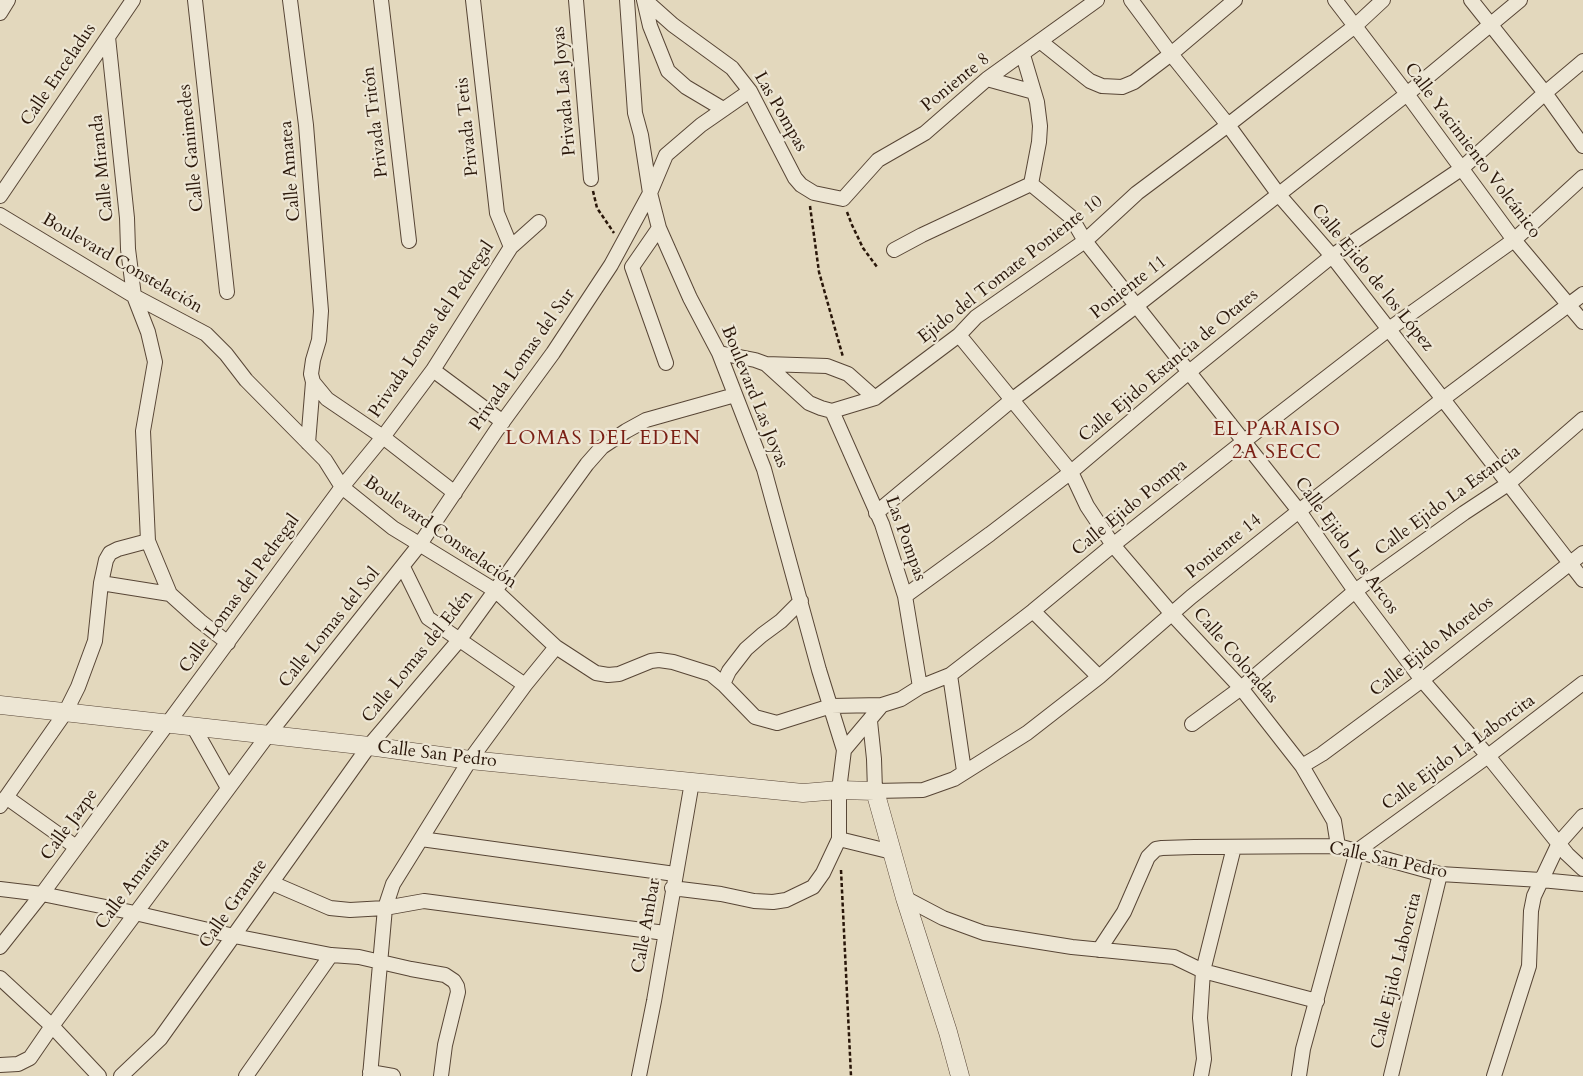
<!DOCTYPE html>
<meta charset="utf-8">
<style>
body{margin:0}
canvas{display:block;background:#e3d8bd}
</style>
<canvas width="1583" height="1076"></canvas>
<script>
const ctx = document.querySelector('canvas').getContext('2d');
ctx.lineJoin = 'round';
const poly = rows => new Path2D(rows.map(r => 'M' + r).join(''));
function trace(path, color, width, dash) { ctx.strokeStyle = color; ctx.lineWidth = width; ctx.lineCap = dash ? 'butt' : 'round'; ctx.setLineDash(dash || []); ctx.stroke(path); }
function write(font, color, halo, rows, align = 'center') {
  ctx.font = font + ' Cardo,serif'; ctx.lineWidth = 4.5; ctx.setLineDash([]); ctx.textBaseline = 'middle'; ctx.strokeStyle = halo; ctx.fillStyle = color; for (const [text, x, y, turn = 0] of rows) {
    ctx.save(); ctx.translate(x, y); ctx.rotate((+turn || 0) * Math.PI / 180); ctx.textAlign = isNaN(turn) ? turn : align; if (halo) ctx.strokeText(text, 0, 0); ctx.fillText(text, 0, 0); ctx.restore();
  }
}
const minor = poly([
 [195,0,227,292],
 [290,0,306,125,321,311,319,340,313,360,311,374,313,382,327,399,383,437,455,493],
 [381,0,409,241],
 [473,0,497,213,511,247],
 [576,0,591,179],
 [627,0,635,113,641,135,650,193,659,228,690,298,719,353,764,469,819,670,844,750,839,790,839,839,823,873,813,887,786,900,773,902,754,901,721,894,672,888],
 [644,0,650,26,668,71,686,87,723,109],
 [645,0,673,25,732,68,750,91,795,178,801,185,814,193,843,199,878,160,925,133,987,79,1097,0],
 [1131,0,1171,54,1228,125,1279,195,1332,256,1583,580],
 [1335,0,1407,94,1514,240,1583,322],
 [1471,0,1545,93,1583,146],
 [0,13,8,0],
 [108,37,127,218,128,249,134,296,148,332,155,362,143,431,148,541,170,594],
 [1041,42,1090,81,1102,86,1122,87,1134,82,1171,54,1235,0],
 [1023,55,1037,102,1040,126,1039,142,1031,184,1071,217,1085,241,1299,511,1355,591,1422,680,1488,756,1567,854,1583,869],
 [987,79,1034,92],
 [0,196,133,0],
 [0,215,134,296,206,334,226,354,246,380,325,460,342,487,393,528,496,591,556,647,596,673,608,675,619,674,651,661,659,660,673,662,711,674,723,684,729,671,746,649,762,635,781,621,801,601],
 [659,228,632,267,666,363],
 [894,250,922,235,1031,184],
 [959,335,1071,472,1087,506,1113,545,1172,614,1241,688,1302,766,1334,821,1338,846],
 [719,353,755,360,766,364,809,403,821,408,832,411,875,398,959,335,976,317,1085,241,1137,193,1228,125,1355,26,1383,0],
 [766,364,827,366,848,374,875,398],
 [433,370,503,422],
 [832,411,882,524,905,596,920,687],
 [308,443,313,382],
 [876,513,1013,399,1136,306,1407,94,1520,0],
 [403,567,428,618,525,685],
 [101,583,170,594,200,621,228,643],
 [905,596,990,534,1071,472,1189,372,1332,256,1461,169,1545,93,1583,61],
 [1033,611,1099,677],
 [950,675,964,771],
 [723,684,755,717,777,723,831,706,882,705],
 [870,721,874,759,875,791,923,790,954,779,1027,733,1099,677,1191,597,1299,511,1443,399,1583,294],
 [1192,724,1241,688,1355,591,1464,513,1508,484,1583,419],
 [193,726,228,788],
 [844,750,882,705,901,699,920,687,950,675,1033,611,1113,545,1243,442,1389,329,1514,240,1583,177],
 [1302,766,1322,754,1422,680,1583,553],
 [6,797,76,847],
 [0,806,65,713,78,687,95,641,101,583,106,560,110,553,118,549,148,541],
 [421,839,675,874],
 [839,839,892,852],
 [272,883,330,908,350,910,385,908,424,901,665,933],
 [0,889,42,894,135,913,234,936,331,955,359,957,411,969,445,975,454,981,457,986,458,992,445,1045,441,1076],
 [905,898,943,918,984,933,1072,947,1174,957,1203,971,1317,1001],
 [0,947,42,894,342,487,383,437,433,370,511,247,539,222],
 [1099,950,1124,912,1148,857,1156,849,1162,848,1194,847,1338,846,1440,874,1541,880,1583,884],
 [0,978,52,1026,99,1076],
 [0,1065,18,1064,30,1058,52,1026,268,735,420,544,496,431,553,353,611,265,650,193,666,155,701,125,750,91],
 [370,1072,393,1076],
 [121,1076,160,1039,369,746,460,639,587,464,602,447,626,431,646,420,735,395],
 [246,1076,331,955],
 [370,1076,385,908,393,884,470,760,525,685,556,647],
 [639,1076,654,1001,692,782],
 [1201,1076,1204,1059,1200,1018,1203,971,1234,847],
 [1299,1076,1303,1049,1357,851,1488,756,1583,683],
 [1391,1076,1440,874],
 [1494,1076,1529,966,1531,911,1534,896,1559,843,1583,816]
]);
const tertiary = poly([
 [0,705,369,746,470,760,803,793,839,790,875,791,905,898,948,1032,960,1076]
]);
trace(minor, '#584636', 16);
trace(tertiary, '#584636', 19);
trace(poly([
 [593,191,597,208,614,233],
 [810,206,819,272,843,357],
 [847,212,852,225,863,248,877,267],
 [841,870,851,1076]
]), '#291609', 2.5, [4, 2.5]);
trace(minor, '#ede6d4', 14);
trace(tertiary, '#ede6d4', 18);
write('18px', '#291609', '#ede6d4', [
 ["Calle Enceladus",59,75,-56],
 ["Poniente 8",956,83,-39],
 ["Privada Las Joyas",565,91,-95],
 ["Las Pompas",780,112,60],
 ["Privada Tritón",376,122,-97],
 ["Privada Tetis",468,127,-96],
 ["Calle Ganimedes",192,148,-96],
 ["Calle Yacimiento Volcánico",1472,151,53],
 ["Calle Miranda",103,168,-96],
 ["Calle Amatea",291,171,-95],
 ["Boulevard Constelación",122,264,30],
 ["Ejido del Tomate Poniente 10",1011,270,-38],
 ["Calle Ejido de los López",1372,278,51],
 ["Poniente 11",1129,288,-38],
 ["Privada Lomas del Pedregal",432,330,-56],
 ["Privada Lomas del Sur",523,360,-55],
 ["Calle Ejido Estancia de Otates",1169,366,-40],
 ["Boulevard Las Joyas",754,397,68],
 ["Calle Ejido La Estancia",1448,501,-36],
 ["Calle Ejido Pompa",1130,508,-39],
 ["Boulevard Constelación",440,533,35],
 ["Las Pompas",905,539,70],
 ["Calle Ejido Los Arcos",1346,546,54],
 ["Poniente 14",1224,547,-39],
 ["Calle Lomas del Pedregal",240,594,-54],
 ["Calle Lomas del Sol",330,628,-51],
 ["Calle Ejido Morelos",1432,647,-38],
 ["Calle Coloradas",1235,656,49],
 ["Calle Lomas del Edén",418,657,-51],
 ["Calle Ejido La Laborcita",1459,753,-36],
 ["Calle San Pedro",437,755,7],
 ["Calle Jazpe",70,825,-54],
 ["Calle San Pedro",1388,861,12],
 ["Calle Amatista",133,884,-53],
 ["Calle Granate",234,904,-55],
 ["Calle Ambar",647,926,-80],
 ["Calle Ejido Laborcita",1397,971,-76]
]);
ctx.letterSpacing = '1px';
write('20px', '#7a1f14', '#ede6d4', [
 ["EL PARAISO",1277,430],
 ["2A SECC",1277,453],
 ["LOMAS DEL EDEN",603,439]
]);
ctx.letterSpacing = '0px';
</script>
